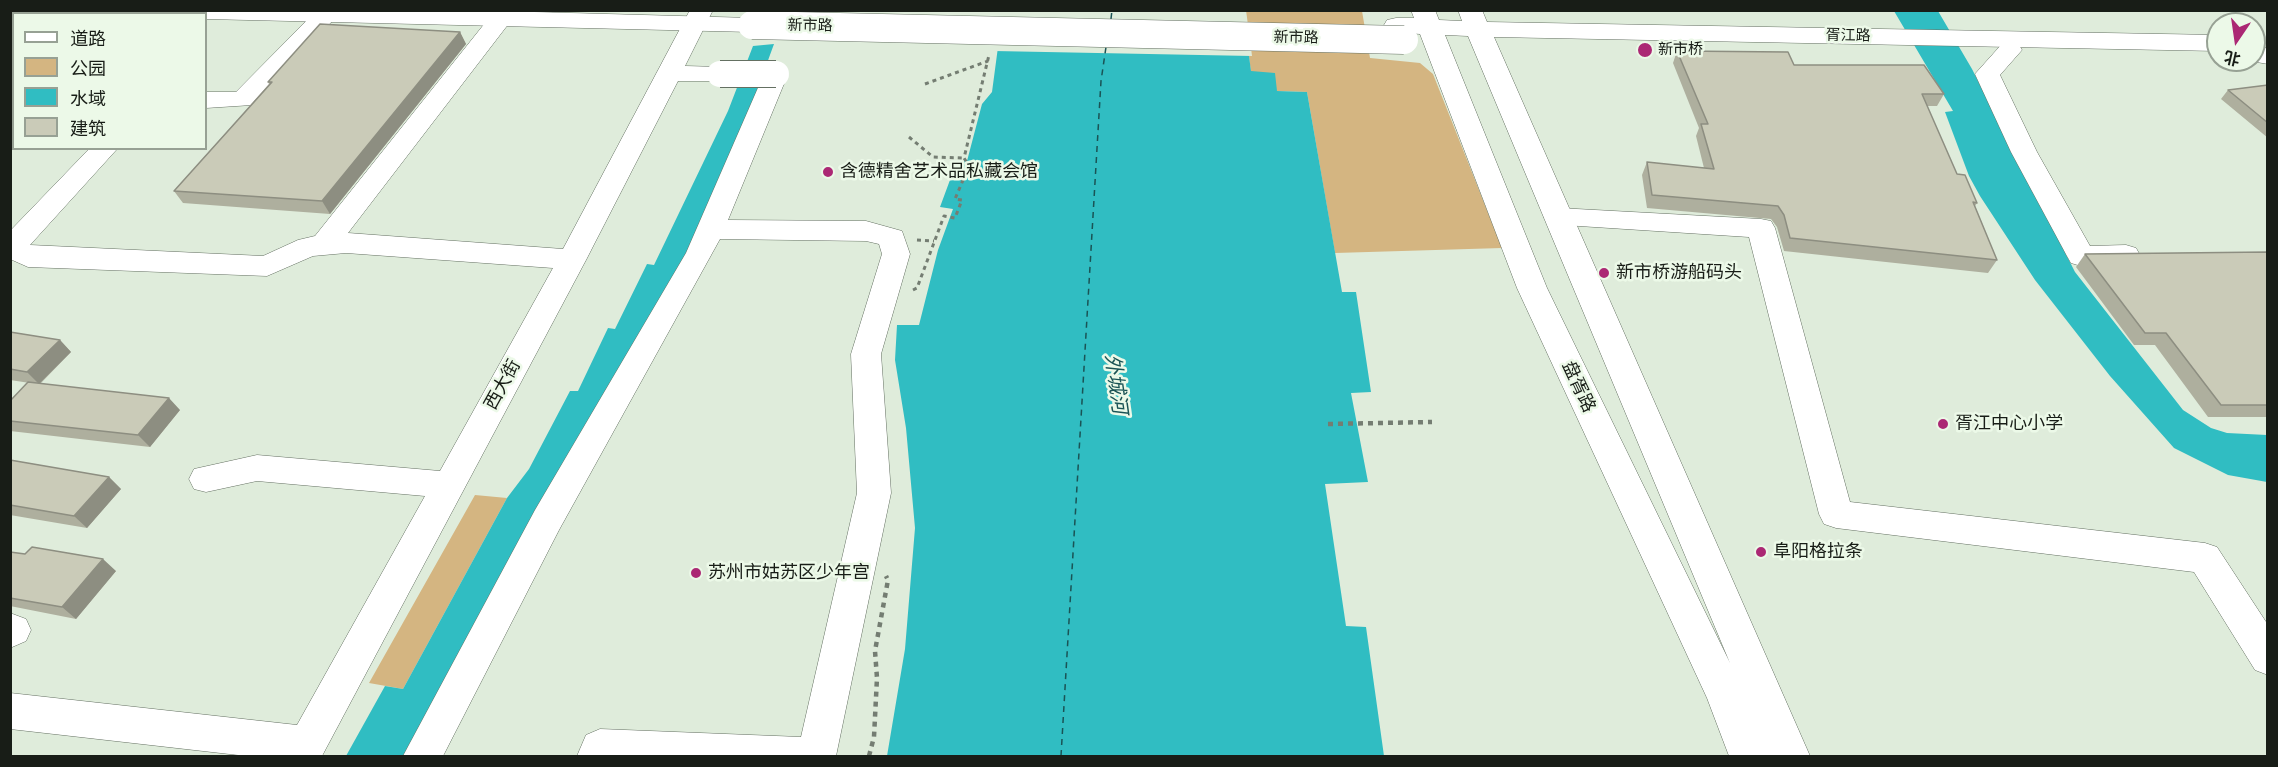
<!DOCTYPE html>
<meta charset="utf-8">
<style>
body{margin:0}
#map{position:relative;width:2278px;height:767px;overflow:hidden;background:#dfecdb;font-family:"Space Grotesk","Noto Sans SC",sans-serif}
canvas{display:block}
.frame{position:absolute;inset:0;border:12px solid #181d17;pointer-events:none}
.legend{position:absolute;left:12px;top:12px;width:195px;height:138px;box-sizing:border-box;background:#ecf9e8;border:2px solid #97a194;margin:0;padding:8px 10px;list-style:none;font-size:18px;color:#181d17}
.legend li{display:flex;align-items:center;gap:12px;height:30px}
.legend b{width:30px;border:2px solid #97a194}
.north{position:absolute;left:2206px;top:12px;width:60px;height:60px;box-sizing:border-box;background:#ecf9e8;border:2px solid #97a194;border-radius:50%;rotate:193deg;font-size:16px;font-weight:700;line-height:24px;text-align:center;color:#181d17}
.north::after{content:'';display:block;margin:auto;width:21px;height:27px;background:#ab2874;clip-path:polygon(50% 0,100% 100%,50% 72%,0 100%)}
</style>
<div id="map">
<canvas width="2278" height="767"></canvas>
<div class="frame"></div>
<ul class="legend">
<li><b style="height:8px;background:#fff"></b>道路</li>
<li><b style="height:16px;background:#d4b581"></b>公园</li>
<li><b style="height:16px;background:#30bdc2"></b>水域</li>
<li><b style="height:16px;background:#cacbb8"></b>建筑</li>
</ul>
<div class="north">北</div>
</div>
<script>
const ctx = document.querySelector('canvas').getContext('2d');
ctx.lineJoin = 'round';
function fill(path, color) { ctx.fillStyle = color; ctx.fill(path, 'evenodd'); }
const poly = rows => new Path2D(rows.map(r => 'M' + r).join(''));
function trace(path, color, width, dash) { ctx.strokeStyle = color; ctx.lineWidth = width; ctx.lineCap = dash ? 'butt' : 'round'; ctx.setLineDash(dash || []); ctx.stroke(path); }
function write(font, color, halo, rows, align = 'center') {
  ctx.font = font + ' "Space Grotesk","Noto Sans SC",sans-serif'; ctx.lineWidth = 5; ctx.setLineDash([]); ctx.textBaseline = 'middle'; ctx.strokeStyle = halo; ctx.fillStyle = color; for (const [text, x, y, turn = 0] of rows) {
    ctx.save(); ctx.translate(x, y); ctx.rotate((+turn || 0) * Math.PI / 180); ctx.textAlign = isNaN(turn) ? turn : align; if (halo) ctx.strokeText(text, 0, 0); ctx.fillText(text, 0, 0); ctx.restore();
  }
}
fill(poly([
 [1243,11,1362,11,1370,58,1420,63,1433,74,1502,248,1335,253,1307,92,1277,91,1251,72],
 [475,495,507,498,403,689,369,683]
]), '#d4b581');
fill(poly([
 [1243,11,1251,71,1275,73,1277,91,1307,92,1342,292,1356,292,1371,392,1351,393,1368,482,1325,484,1346,626,1366,627,1384,756,887,756,905,649,915,528,906,428,895,360,897,325,919,325,938,250,953,209,940,207,957,161,967,161,982,104,992,92,998,47],
 [1894,11,1938,11,1972,69,2075,272,2183,410,2211,428,2227,433,2267,435,2267,482,2228,475,2174,448,2110,376,2035,280,1980,196,1969,176,1945,112,1953,111],
 [774,44,714,208,415,756,346,756,385,686,403,689,507,498,529,469,570,391,578,391,608,328,615,329,647,264,654,265,728,111,753,46]
]), '#30bdc2');
fill(poly([
 [1003,10,1246,10,1252,56,994,51]
]), '#dfecdb');
trace(poly([
 [1111,19,1112,10],
 [1061,756,1101,81,1106,47]
]), '#1a5355', 1.5, [6, 5]);
const minor = poly([
 [317,10,335,10,338,15,252,105,206,108,206,92,236,92,317,10],
 [690,10,713,10,685,66,720,67,729,69,732,74,729,79,720,81,678,81,586,260,322,756,247,756,10,729,10,693,297,725,425,496,257,481,206,492,194,489,189,479,194,469,257,455,440,471,553,268,346,253,313,256,267,276,28,267,10,259,10,231,90,148,118,148,30,245,263,256,298,240,315,236,493,13,501,11,509,13,513,18,348,233,563,249,690,10],
 [2010,43,2019,45,2022,50,2000,75,2037,152,2090,246,2126,245,2136,248,2140,255,2136,262,2126,265,2081,266,2071,263,2067,256,2011,152,1975,74,2001,45,2010,43],
 [776,67,785,69,788,74,728,220,866,221,902,231,910,254,881,354,891,493,836,756,577,756,586,735,600,729,801,737,857,493,851,354,882,254,879,244,866,241,720,239,559,530,443,756,403,756,535,510,686,253,764,74,767,69,776,67],
 [1558,208,1761,219,1771,221,1775,228,1850,502,2205,543,2217,547,2268,625,2268,675,2255,670,2194,572,1836,528,1824,524,1819,514,1749,237,1548,224,1544,217,1548,210,1558,208],
 [10,613,26,619,31,630,26,641,10,648,10,613]
]);
const major = poly([
 [125,10,462,10,752,18,761,20,764,25,761,30,752,32,206,19,206,14,127,14,125,10],
 [1411,10,1435,10,1439,20,1462,21,1458,10,1482,10,1487,22,2218,35,2218,51,1494,37,1810,756,1729,756,1707,698,1517,288,1420,34,1396,32,1387,30,1384,25,1387,20,1396,18,1414,18,1411,10],
 [1445,35,1468,36,1730,663,1547,288,1445,35],
 [2254,47,2268,48,2268,64,2245,60,2254,60,2254,47]
]);
trace(minor, '#647062', 1);
trace(major, '#647062', 1);
trace(poly([
 [925,84,988,61],
 [909,137,933,157,964,158],
 [917,240,934,241],
 [913,290,917,288,944,216,955,218,962,200,955,199,969,166,964,158,989,55]
]), '#747d72', 3, [4, 4]);
trace(poly([
 [1328,424,1432,422],
 [869,756,874,737,877,678,875,651,888,580,886,576]
]), '#747d72', 4.5, [5, 5]);
fill(minor, '#fff');
fill(major, '#fff');
const minorBridge = poly([
 [720,74,776,74]
]);
const majorBridge = poly([
 [752,25,1404,40]
]);
trace(minorBridge, '#647062', 28, []);
trace(majorBridge, '#647062', 29, []);
trace(minorBridge, '#fff', 26);
trace(majorBridge, '#fff', 28);
fill(poly([
 [460,32,466,44,330,214,183,203,174,191,269,84,268,82],
 [1677,51,1794,65,1944,94,1937,106,1927,106,1957,174,1977,203,1975,206,1997,260,1988,273,1784,251,1777,227,1771,219,1647,208,1642,175,1647,162,1704,168,1696,136,1699,128,1673,63],
 [2268,85,2268,138,2221,99,2228,90],
 [2268,252,2268,417,2208,417,2155,345,2134,345,2076,267,2085,254],
 [10,332,60,340,71,352,40,384,180,410,150,447,10,431,10,401,30,383,10,380],
 [10,460,109,477,121,489,87,528,10,515],
 [10,552,116,571,76,619,10,606]
]), '#aeaf9e');
fill(poly([
 [460,32,466,44,330,214,322,201],
 [60,340,71,352,39,384,27,372],
 [169,398,180,410,150,447,138,435],
 [109,477,121,489,87,528,74,516],
 [103,559,116,571,76,619,62,607]
]), '#8d8e81');
const building = poly([
 [320,24,460,32,322,201,174,191,272,82,268,82,320,24],
 [1677,51,1788,52,1794,65,1924,65,1944,94,1922,94,1957,174,1965,175,1977,203,1973,202,1997,260,1790,238,1784,215,1778,206,1652,195,1647,162,1714,169,1701,124,1708,124,1677,51],
 [2268,85,2268,123,2228,90,2268,85],
 [2268,252,2268,405,2221,405,2166,333,2145,333,2085,254,2268,252],
 [10,332,60,340,27,372,10,369,10,332],
 [28,382,169,398,138,435,10,421,10,401,28,382],
 [10,460,109,477,74,516,10,505,10,460],
 [32,547,103,559,62,607,10,598,10,552,25,554,32,547]
]);
fill(building, '#cacbb8');
trace(building, '#8d8e81', 1.5);
for (const [x, y, r, color] of [
 [1645,50,8,"#ab2874"],
 [828,172,6,"#ab2874"],
 [1604,273,6,"#ab2874"],
 [1943,424,6,"#ab2874"],
 [1761,552,6,"#ab2874"],
 [696,573,6,"#ab2874"]
]) { const dot = new Path2D(); dot.arc(x, y, r, 0, 2 * Math.PI); ctx.fillStyle = color; ctx.fill(dot); trace(dot, '#ecf9e8', 2); }
write('15px', '#181d17', '#ecf9e8', [
 ["新市路",810,26,1],
 ["胥江路",1848,36,1],
 ["新市路",1296,38,1]
]);
write('15px', '#181d17', '#ecf9e8', [
 ["新市桥",1658,50]
], 'left');
write('18px', '#181d17', '#ecf9e8', [
 ["含德精舍艺术品私藏会馆",840,172],
 ["新市桥游船码头",1616,273],
 ["胥江中心小学",1955,424],
 ["阜阳格拉条",1773,552],
 ["苏州市姑苏区少年宫",708,573]
], 'left');
write('18px', '#181d17', '#ecf9e8', [
 ["西大街",503,385,-61],
 ["盘胥路",1578,387,65]
]);
write('italic 20px', '#1a5355', '#ecf9e8', [
 ["外城河",1115,384,82]
]);
</script>
